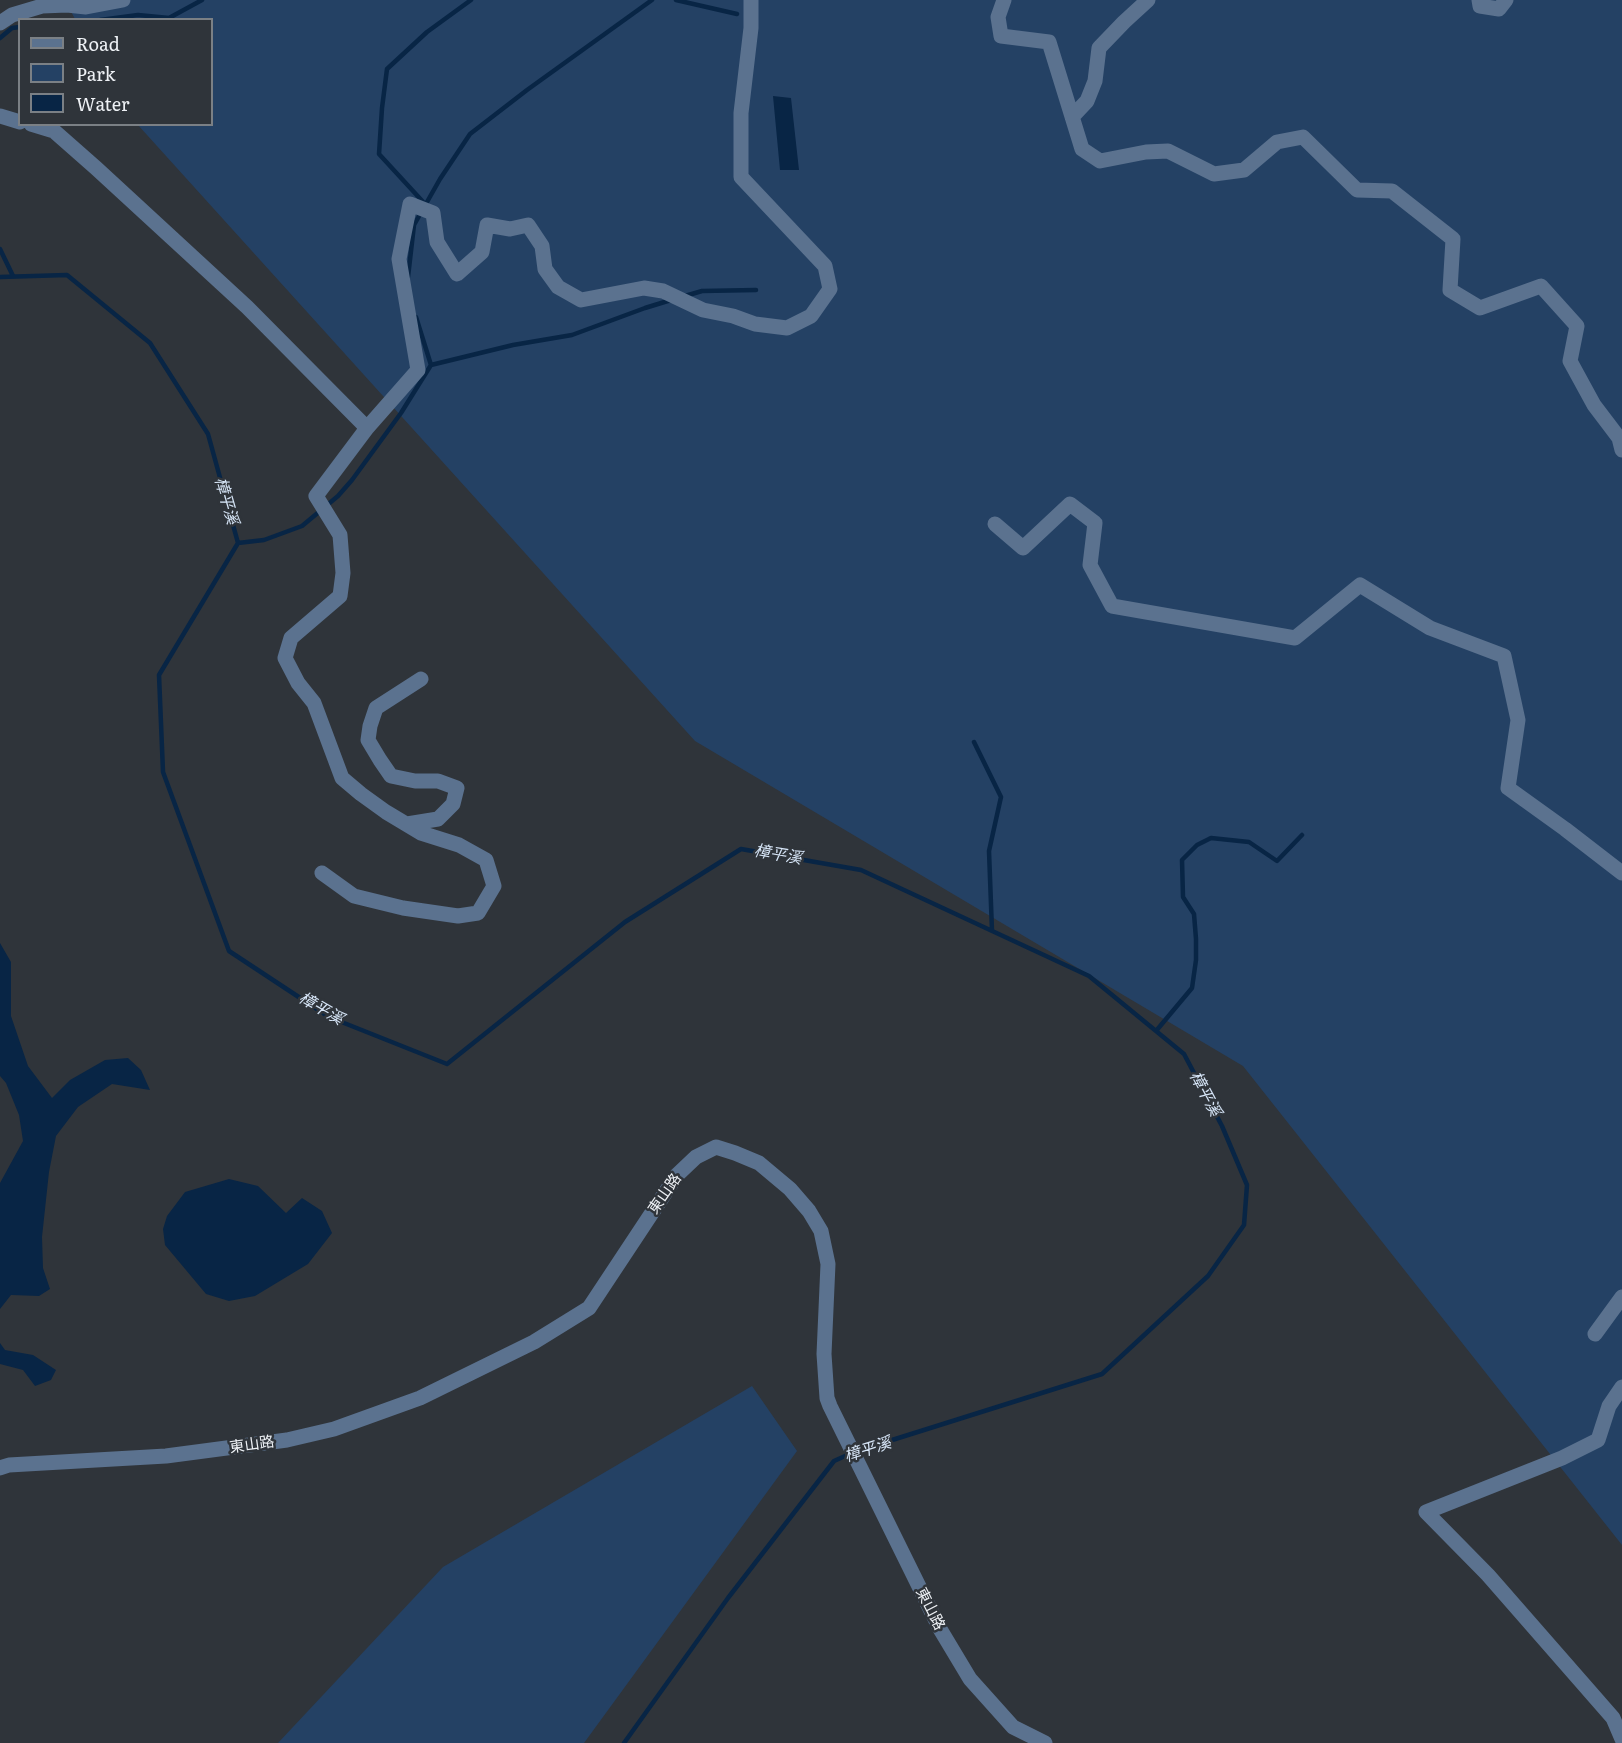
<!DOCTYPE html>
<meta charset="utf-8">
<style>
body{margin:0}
#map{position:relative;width:1622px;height:1743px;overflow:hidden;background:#2f343a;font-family:Literata,serif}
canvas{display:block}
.legend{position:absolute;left:18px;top:18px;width:195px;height:108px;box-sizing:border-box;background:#2f343a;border:2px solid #7b8085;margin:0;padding:8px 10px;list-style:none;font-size:18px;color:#eef1f5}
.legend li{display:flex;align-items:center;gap:12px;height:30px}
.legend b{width:30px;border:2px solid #7b8085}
</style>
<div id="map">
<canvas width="1622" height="1743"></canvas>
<ul class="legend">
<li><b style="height:8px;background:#5b728f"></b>Road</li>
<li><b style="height:16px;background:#244164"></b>Park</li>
<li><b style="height:16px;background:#082545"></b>Water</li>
</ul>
</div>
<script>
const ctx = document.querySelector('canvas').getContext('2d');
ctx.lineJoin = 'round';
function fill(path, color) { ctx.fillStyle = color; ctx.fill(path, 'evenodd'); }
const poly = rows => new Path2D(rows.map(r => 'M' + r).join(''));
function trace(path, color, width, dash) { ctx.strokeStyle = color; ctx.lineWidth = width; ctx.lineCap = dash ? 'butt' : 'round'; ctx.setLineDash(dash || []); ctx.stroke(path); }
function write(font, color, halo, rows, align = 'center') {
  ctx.font = font + ' Literata,"Noto Sans TC",serif'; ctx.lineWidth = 5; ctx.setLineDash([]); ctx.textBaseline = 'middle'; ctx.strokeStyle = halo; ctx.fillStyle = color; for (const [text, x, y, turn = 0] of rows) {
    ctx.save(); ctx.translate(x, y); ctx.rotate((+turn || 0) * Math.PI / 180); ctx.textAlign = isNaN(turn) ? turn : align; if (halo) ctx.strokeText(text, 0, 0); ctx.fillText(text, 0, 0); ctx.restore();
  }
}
fill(poly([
 [65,0,1622,0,1622,1545,1243,1066,695,741,138,125,212,124,212,20,75,19],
 [752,1386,797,1451,584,1743,278,1743,443,1567]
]), '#244164');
fill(poly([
 [773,96,791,98,799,170,780,170],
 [0,943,11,962,11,1016,28,1066,52,1098,70,1080,105,1060,128,1058,141,1070,150,1090,112,1084,78,1107,56,1136,49,1172,42,1237,43,1268,50,1289,39,1296,11,1295,0,1309,0,1183,23,1141,19,1115,6,1083,0,1076],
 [229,1179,258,1186,286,1213,302,1198,322,1211,332,1233,308,1264,255,1296,229,1301,206,1294,165,1245,163,1229,167,1216,185,1192],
 [0,1343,5,1350,33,1355,56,1370,51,1380,35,1386,23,1370,0,1364]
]), '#082545');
trace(poly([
 [676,0,737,14],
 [100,20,138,15,169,18,202,0],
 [0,38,12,28,20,27],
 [425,204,379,154,382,108,387,69,427,32,471,0],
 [0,249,13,276],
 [0,277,67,275,150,343,208,434,238,543,159,675,163,772,229,951,329,1017,447,1064,625,922,741,849,861,870,1089,976,1184,1054,1222,1126,1247,1185,1244,1225,1208,1276,1102,1374,854,1452,834,1461,728,1598,624,1743],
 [408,277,414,225,440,179,470,134,527,90,652,0],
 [685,296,702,291,756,290],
 [416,317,431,365],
 [238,543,264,540,302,526,338,496,352,480,401,413,431,365,513,345,572,335,645,308,671,300],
 [974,742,1001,797,989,851,992,931],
 [1156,1031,1192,988,1196,960,1196,939,1194,914,1183,897,1182,860,1197,845,1211,838,1249,842,1277,861,1302,835]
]), '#082545', 4.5);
trace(poly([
 [1004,0,998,17,1001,36,1049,42,1082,149,1100,161,1146,152,1168,151,1214,174,1244,170,1277,142,1303,137,1357,190,1392,191,1453,239,1450,290,1480,308,1541,286,1577,326,1570,361,1594,405,1619,438,1622,450],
 [1479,0,1480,6,1499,9,1506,0],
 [0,23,12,15,42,6,67,5,86,7,123,0],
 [0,116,20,122],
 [1072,117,1087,101,1095,81,1099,48,1124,22,1148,0],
 [31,124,54,131,96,168,247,307,367,428,418,370,399,259,410,204,433,213,437,242,457,274,482,252,487,225,510,229,528,225,542,246,545,269,558,287,581,300,644,288,663,291,703,310,733,316,755,324,787,328,811,316,830,289,825,266,741,177,741,113,751,28,751,0],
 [995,524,1023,548,1070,504,1095,523,1090,565,1112,606,1295,638,1360,585,1430,628,1504,656,1518,720,1508,788,1565,829,1622,873],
 [407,824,438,819,453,804,457,788,438,781,415,781,391,776,380,760,368,740,370,726,376,708,421,679],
 [322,873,354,896,403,908,458,916,478,913,494,886,486,860,459,845,421,833,386,812,361,794,342,778,314,703,298,683,285,658,291,638,340,596,343,573,340,535,316,496,367,428],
 [1595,1334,1622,1297],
 [1622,1387,1609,1406,1598,1440,1562,1458,1426,1512,1488,1575,1613,1718,1622,1739],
 [0,1468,9,1465,166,1456,287,1440,334,1429,420,1398,534,1342,589,1308,677,1175,696,1157,716,1147,735,1153,759,1163,790,1189,809,1211,821,1231,828,1264,824,1354,827,1398,830,1406,940,1629,970,1679,1013,1727,1045,1743]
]), '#5b728f', 15);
write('15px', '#eef1f5', '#2f343a', [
 ["東山路",665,1194,-55],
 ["東山路",252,1445,-8],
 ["東山路",930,1609,63]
]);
write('italic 16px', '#d7e6f8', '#2f343a', [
 ["樟平溪",226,501,74],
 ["樟平溪",778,855,10],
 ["樟平溪",321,1009,30],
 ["樟平溪",1205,1094,62],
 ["樟平溪",868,1450,-18]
]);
</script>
